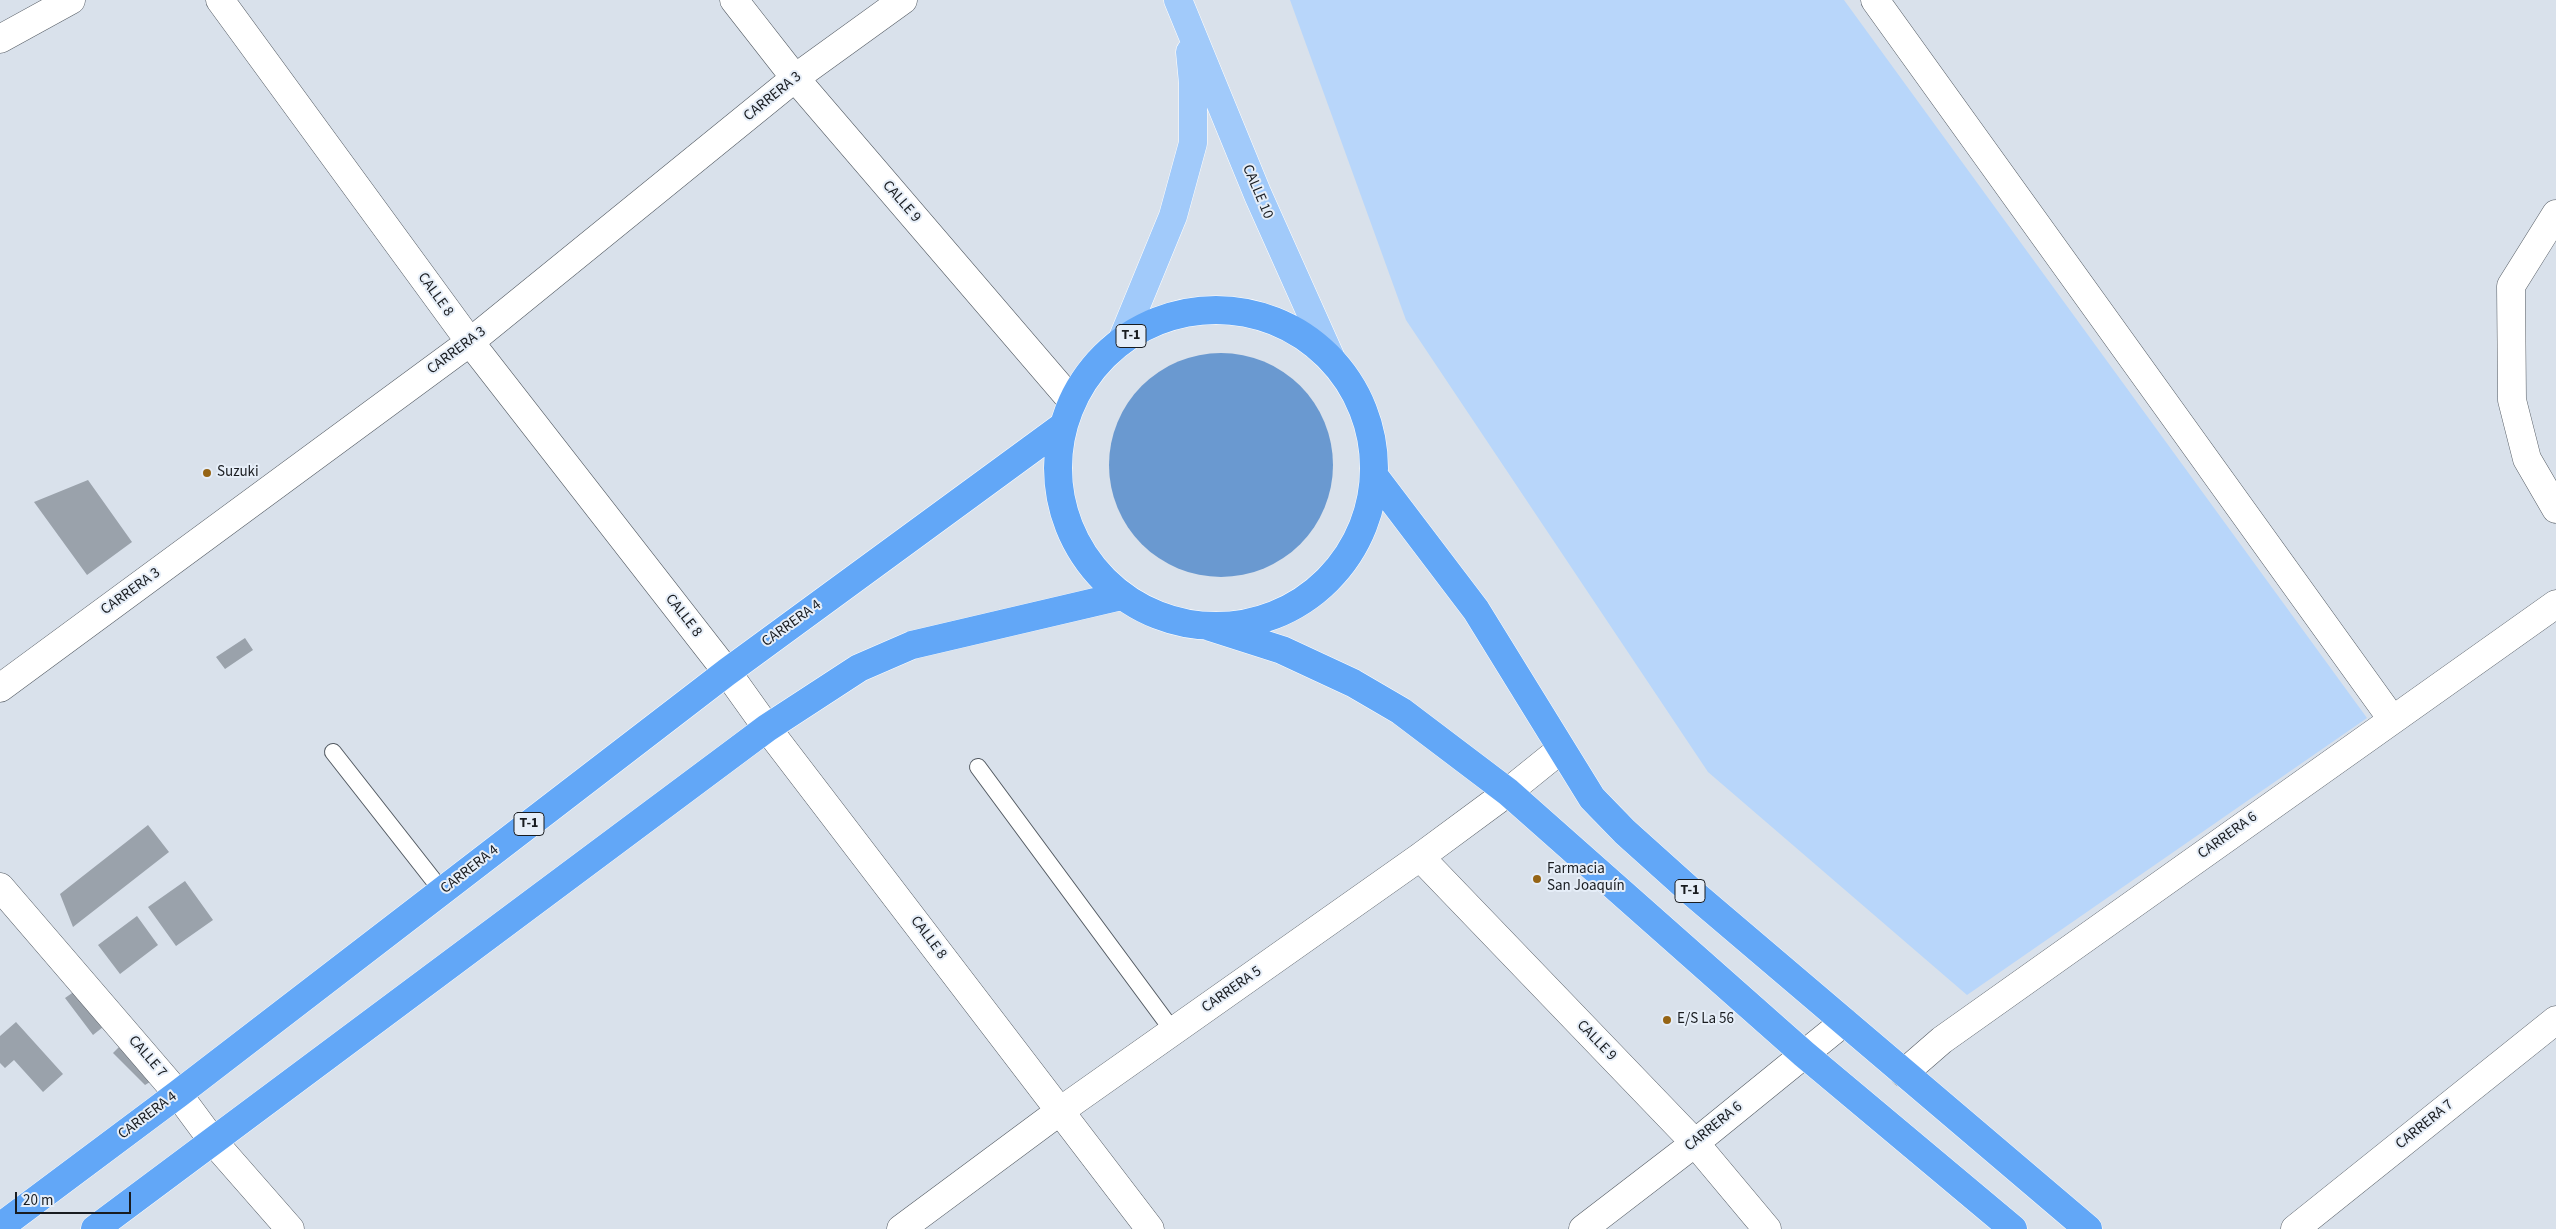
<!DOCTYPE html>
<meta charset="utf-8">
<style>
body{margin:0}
#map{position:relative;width:2556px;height:1229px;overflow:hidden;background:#d9e1eb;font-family:"Source Sans 3",sans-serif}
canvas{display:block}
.scale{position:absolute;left:15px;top:1192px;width:116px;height:22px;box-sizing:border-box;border:2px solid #191c20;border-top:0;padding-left:6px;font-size:15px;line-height:18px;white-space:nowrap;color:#191c20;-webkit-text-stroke:4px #e6eef8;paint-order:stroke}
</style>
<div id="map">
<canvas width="2556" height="1229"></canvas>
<div class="scale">20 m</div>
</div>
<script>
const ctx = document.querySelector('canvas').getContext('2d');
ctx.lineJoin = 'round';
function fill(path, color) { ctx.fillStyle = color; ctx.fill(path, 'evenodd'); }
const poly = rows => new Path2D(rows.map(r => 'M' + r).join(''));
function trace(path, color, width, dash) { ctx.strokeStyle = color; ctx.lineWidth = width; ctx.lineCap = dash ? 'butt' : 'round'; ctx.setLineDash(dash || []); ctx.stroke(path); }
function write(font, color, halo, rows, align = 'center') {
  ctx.font = font + ' "Source Sans 3",sans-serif'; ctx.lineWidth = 4; ctx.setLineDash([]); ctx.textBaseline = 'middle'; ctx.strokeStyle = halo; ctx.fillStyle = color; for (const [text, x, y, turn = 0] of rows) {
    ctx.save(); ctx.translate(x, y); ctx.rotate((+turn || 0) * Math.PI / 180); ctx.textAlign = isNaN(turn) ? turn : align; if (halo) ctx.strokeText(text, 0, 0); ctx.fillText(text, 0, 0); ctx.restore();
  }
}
fill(poly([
 [1290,0,1844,0,2367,718,1967,995,1708,772,1406,320]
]), '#b8d6fa');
fill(poly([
 '1109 465a112 112 0 1 1 224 0a112 112 0 1 1-224 0Z'
]), '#6a99d0');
fill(poly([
 [88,480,132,542,87,575,34,502],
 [245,638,253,650,225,669,216,657],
 [148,825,169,852,73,927,60,894],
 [185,881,213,920,176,946,148,907],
 [137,916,158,945,120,974,98,945],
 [75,991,103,1027,93,1035,65,998],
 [16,1022,63,1074,43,1092,14,1060,5,1068,0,1063,0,1036],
 [121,1045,155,1079,145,1085,113,1053]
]), '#9aa2ab');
const lane = poly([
 [333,752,442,891],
 [978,767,1173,1031]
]);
const street = poly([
 [220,0,470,342,727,672,767,728,1150,1229],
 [734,0,795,78,1072,401],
 [1875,0,2392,719],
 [0,39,71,0],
 [2556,214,2511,286,2512,400,2527,459,2556,509],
 [0,688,470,342,795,78,903,0],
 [1420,857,1695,1143,1767,1229],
 [0,887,178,1094,212,1140,290,1229],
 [1904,1073,1942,1040,2556,604],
 [901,1229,1060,1111,1420,857,1508,792,1560,750],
 [1583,1229,1695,1143,1844,1022],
 [2295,1229,2556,1020]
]);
const primary = poly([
 [1178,0,1258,195,1330,356],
 [1122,340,1173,216,1193,143,1193,83,1190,52]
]);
const highway = poly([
 '1058 468a158 158 0 1 1 316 0a158 158 0 1 1-316 0Z',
 [1375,477,1476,610,1592,798,1625,832,1694,894,2088,1229],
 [1207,626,1282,650,1353,683,1401,711,1508,792,1804,1054,2013,1229],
 [0,1227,178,1094,727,672,1063,426],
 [95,1229,767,728,859,668,912,645,1121,596]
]);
trace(lane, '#545b63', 18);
trace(street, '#545b63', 29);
trace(primary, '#fff', 29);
trace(highway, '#fff', 29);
trace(lane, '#fff', 16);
trace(street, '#fff', 28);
trace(primary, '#a1cafa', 28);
trace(highway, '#62a7f7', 28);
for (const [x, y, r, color] of [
 [207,473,5,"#956415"],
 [1537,879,5,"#956415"],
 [1667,1020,5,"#956415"]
]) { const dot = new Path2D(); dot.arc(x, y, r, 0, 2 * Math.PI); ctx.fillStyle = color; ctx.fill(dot); trace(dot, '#e6eef8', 2); }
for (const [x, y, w] of [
 [1131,336,30],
 [529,824,30],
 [1690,891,30]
]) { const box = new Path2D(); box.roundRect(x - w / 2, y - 11.5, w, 23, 4); ctx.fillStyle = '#e6eef8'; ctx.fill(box); trace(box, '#191c20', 1); }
write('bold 14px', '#191c20', null, [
 ["T-1",1131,336],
 ["T-1",529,824],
 ["T-1",1690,891]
]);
write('15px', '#191c20', '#e6eef8', [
 ["CARRERA 3",773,97,-39],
 ["CALLE 10",1257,192,67],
 ["CALLE 9",901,202,49],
 ["CALLE 8",435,295,54],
 ["CARRERA 3",457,351,-37],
 ["CARRERA 3",131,592,-36],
 ["CALLE 8",683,616,52],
 ["CARRERA 4",792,624,-36],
 ["CARRERA 6",2228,836,-36],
 ["CARRERA 4",470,870,-38],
 ["CALLE 8",928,938,53],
 ["CARRERA 5",1232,990,-35],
 ["CALLE 9",1596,1041,46],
 ["CALLE 7",147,1057,49],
 ["CARRERA 4",148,1116,-37],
 ["CARRERA 7",2425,1125,-39],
 ["CARRERA 6",1714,1127,-39]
]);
write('15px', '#191c20', '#e6eef8', [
 ["Suzuki",217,473],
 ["Farmacia",1547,870],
 ["San Joaquín",1547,887],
 ["E/S La 56",1677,1020]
], 'left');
</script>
